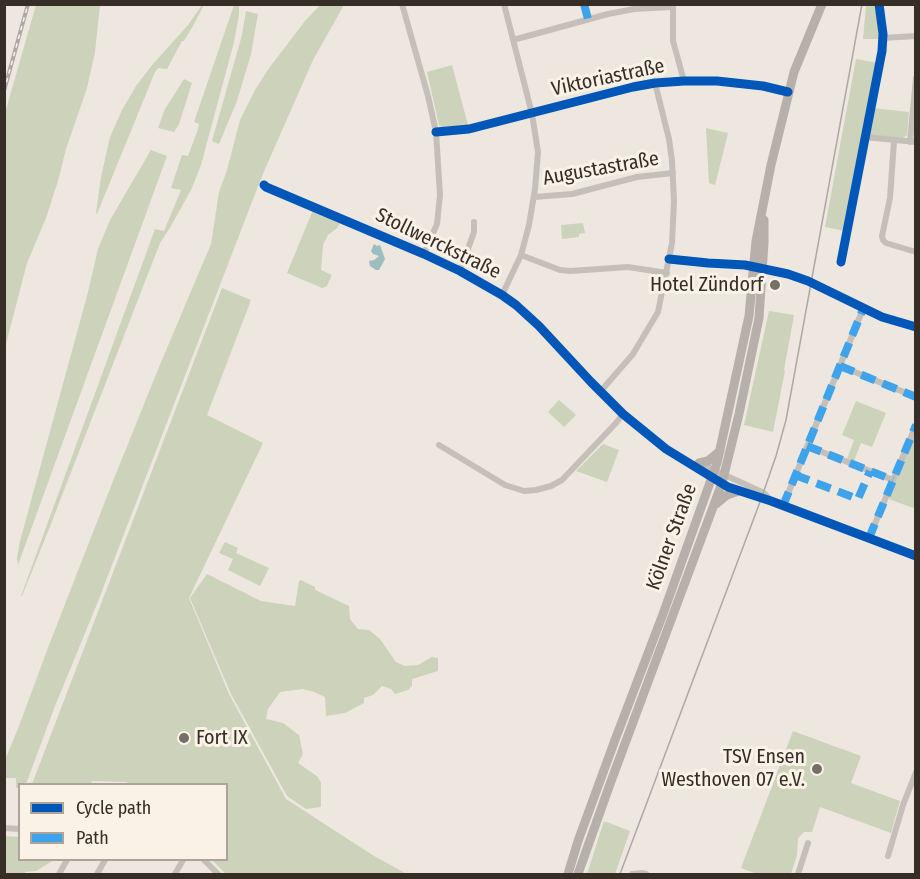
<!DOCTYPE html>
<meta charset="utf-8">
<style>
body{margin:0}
#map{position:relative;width:920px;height:879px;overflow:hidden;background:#ede7e0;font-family:"Fira Sans Condensed",sans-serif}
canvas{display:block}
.frame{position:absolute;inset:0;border:6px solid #362d27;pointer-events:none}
.legend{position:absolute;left:18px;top:783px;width:210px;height:78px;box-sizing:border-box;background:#faf2e7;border:2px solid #aca39a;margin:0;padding:8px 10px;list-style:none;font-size:18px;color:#362d27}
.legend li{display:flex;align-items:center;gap:12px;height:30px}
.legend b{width:30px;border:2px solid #aca39a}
</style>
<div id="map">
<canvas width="920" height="879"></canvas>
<div class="frame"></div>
<ul class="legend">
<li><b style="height:8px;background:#0057b8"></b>Cycle path</li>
<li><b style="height:8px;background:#3fa3eb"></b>Path</li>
</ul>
</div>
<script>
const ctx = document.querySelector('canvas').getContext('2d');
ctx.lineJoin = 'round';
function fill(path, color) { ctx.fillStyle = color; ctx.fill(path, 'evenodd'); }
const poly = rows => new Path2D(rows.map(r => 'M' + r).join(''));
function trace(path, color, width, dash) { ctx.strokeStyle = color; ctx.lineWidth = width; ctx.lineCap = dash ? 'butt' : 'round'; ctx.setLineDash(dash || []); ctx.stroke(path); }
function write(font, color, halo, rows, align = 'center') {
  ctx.font = font + ' "Fira Sans Condensed",sans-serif'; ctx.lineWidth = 6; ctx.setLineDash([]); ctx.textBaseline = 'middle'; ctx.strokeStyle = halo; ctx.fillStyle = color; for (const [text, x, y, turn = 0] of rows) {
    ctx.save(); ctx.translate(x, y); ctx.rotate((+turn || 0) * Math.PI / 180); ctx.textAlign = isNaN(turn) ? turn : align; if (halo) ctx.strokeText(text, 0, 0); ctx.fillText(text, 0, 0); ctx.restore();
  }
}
fill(poly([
 [36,5,100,5,95,52,87,88,66,149,58,181,46,218,27,263,5,348,5,113],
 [202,5,204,5,193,26,184,41,182,41,167,69,158,68,155,72,97,214,96,213,101,177,110,137,122,110,136,86,153,64,188,25],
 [234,5,239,5,239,15,234,42,201,165,192,188,171,226,160,243,49,529,22,596,21,596,155,229,164,231,181,190,171,188,182,155,188,156,197,132,199,124,194,122],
 [320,5,344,5,313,60,262,176,97,604,55,706,26,784,20,784,19,788,16,788,16,778,5,778,5,760,19,726,49,645,113,481,159,367,211,244,219,192,227,170,240,120,255,90,267,71,305,21],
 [866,5,877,5,880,39,863,39],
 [246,11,258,14,251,54,237,101,219,144,212,141,242,35],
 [856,59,878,63,845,231,825,227],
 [452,65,468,125,442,127,439,125,427,72],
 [184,79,192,83,179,124,174,132,158,128,165,109],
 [872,108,909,112,907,135,903,138,866,135],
 [706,128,728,133,715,185,709,183],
 [151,150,167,156,18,565,17,558,20,541,87,296,98,249,110,220],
 [313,210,341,222,337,228,328,235,323,245,321,270,332,275,327,286,322,288,287,273],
 [583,223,585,233,579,234,579,237,562,239,561,225],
 [222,288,251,300,207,415,263,443,189,598,229,694,286,799,374,856,407,874,226,874,212,860,226,860,226,784,128,784,127,782,92,781,91,784,32,784],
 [769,311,794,315,784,370,785,371,773,432,744,425],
 [559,400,576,415,564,427,548,412],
 [856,401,886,413,872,447,861,443,854,461,847,459,854,440,842,435],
 [915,432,916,503,913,508,889,499],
 [603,444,619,450,607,482,576,471],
 [225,542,238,548,236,553,269,568,260,586,228,570,233,559,219,553],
 [207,574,261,601,295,606,299,581,301,580,315,587,315,590,349,606,350,619,358,629,369,630,380,639,396,662,405,666,418,665,432,657,438,658,438,671,412,679,412,686,408,690,395,694,391,689,382,686,373,695,364,698,364,703,345,713,326,716,325,697,314,692,303,689,280,692,268,709,266,719,283,723,299,735,303,754,298,763,318,777,321,783,321,807,306,809,287,796,231,694,190,598],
 [793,731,861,756,851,783,900,801,891,833,820,807,812,832,804,832,798,838,797,855,791,874,757,874,741,868],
 [604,821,630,831,615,874,587,874],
 [4,836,19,837,20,860,54,860,36,871,25,872,25,874,5,874]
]), '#cdd2ba');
fill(poly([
 [374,244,377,246,380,245,385,259,379,270,376,270,370,266,369,261,374,260,379,256,373,254,371,251]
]), '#9cbebe');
trace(poly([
 [402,4,428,96,436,132,440,195,437,224,424,254],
 [673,5,673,41,684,81],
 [883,38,916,36],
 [513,40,608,14,634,9,672,7],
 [436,132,469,129,633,87,655,83,684,81,717,81,763,86,788,92],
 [864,137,916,142],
 [894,141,890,198,882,236,883,240,886,243,916,252],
 [910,142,916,78],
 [264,185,266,187,424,254,460,271,502,295,516,305,539,326,591,382,623,414,666,449,728,487,771,501,916,556],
 [534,197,572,194,637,177,673,173],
 [521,255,560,270,570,271,628,267,667,273],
 [669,259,708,263,745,265,788,274,808,281,882,317,916,327],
 [460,271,474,232,474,222],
 [502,295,521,255,529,225,535,189,538,152,532,114,504,4],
 [840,366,916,397],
 [600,392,633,354,658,312,672,243,674,201,672,161,669,139,655,83],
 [439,445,505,485,524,491,536,490,551,486,562,480,616,423,623,414],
 [807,446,893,480],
 [701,464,764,493,771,500],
 [783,506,863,309],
 [869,538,916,425],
 [4,828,20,829],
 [888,856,903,805,916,772],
 [204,860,218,874],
 [59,874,67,860],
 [97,874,105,860],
 [175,874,183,860],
 [632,874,642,873,646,874],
 [798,874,808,843]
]), '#c5bfb9', 6);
trace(poly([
 [699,463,708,461,720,451],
 [716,504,727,495,739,491],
 [568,874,578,841,615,740,663,614,717,463,749,316,756,241,771,165,794,72,822,4],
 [578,874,610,784,722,483,739,414,759,318,764,243,764,220]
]), '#b6afaa', 9);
trace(poly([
 [620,874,760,502,776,456,786,420,862,4]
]), '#ada8a3', 1.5);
const rail = poly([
 [4,91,28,4]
]);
trace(rail, '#ada8a3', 4);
trace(rail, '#faf2e7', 1.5, [4.5]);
trace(poly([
 [584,4,588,19],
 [840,366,916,397],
 [807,446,893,480],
 [795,475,858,499,870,471],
 [783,506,863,309],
 [869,538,916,425]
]), '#3fa3eb', 8, [15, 8]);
trace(poly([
 [436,132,469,129,633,87,655,83,684,81,717,81,763,86,788,92],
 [264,185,266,187,424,254,460,271,502,295,516,305,539,326,591,382,623,414,666,449,728,487,771,501,916,556],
 [669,259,708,263,745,265,788,274,808,281,882,317,916,327],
 [841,262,882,51,883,34,879,4]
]), '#0057b8', 9);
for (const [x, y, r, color] of [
 [775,285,6,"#766e68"],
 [184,738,6,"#766e68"],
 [817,769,6,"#766e68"]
]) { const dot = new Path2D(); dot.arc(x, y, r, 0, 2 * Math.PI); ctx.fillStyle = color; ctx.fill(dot); trace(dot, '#faf2e7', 2); }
write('20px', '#362d27', '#faf2e7', [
 ["Viktoriastraße",608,78,-12],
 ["Augustastraße",601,169,-10],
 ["Stollwerckstraße",438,244,26],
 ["Kölner Straße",672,537,-70]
]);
write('20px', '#362d27', '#faf2e7', [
 ["Hotel Zündorf",763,285],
 ["Fort IX",196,738,"left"],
 ["TSV Ensen",805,757],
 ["Westhoven 07 e.V.",805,780]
], 'right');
</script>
